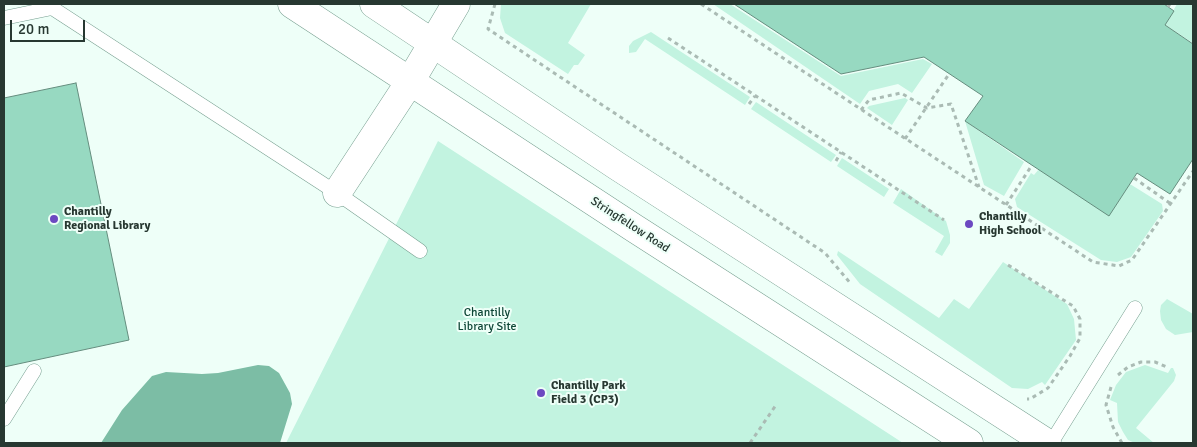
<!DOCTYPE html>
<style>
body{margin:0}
#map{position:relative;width:1197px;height:447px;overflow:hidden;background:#eefff8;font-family:Signika,sans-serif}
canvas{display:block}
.frame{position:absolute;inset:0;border:5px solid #273831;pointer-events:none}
.scale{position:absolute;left:10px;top:20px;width:75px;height:22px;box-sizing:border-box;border:2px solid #273831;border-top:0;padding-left:6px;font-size:15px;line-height:18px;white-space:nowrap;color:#273831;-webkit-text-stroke:4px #eefff8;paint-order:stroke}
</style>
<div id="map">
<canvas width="1197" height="447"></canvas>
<div class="frame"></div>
<div class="scale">20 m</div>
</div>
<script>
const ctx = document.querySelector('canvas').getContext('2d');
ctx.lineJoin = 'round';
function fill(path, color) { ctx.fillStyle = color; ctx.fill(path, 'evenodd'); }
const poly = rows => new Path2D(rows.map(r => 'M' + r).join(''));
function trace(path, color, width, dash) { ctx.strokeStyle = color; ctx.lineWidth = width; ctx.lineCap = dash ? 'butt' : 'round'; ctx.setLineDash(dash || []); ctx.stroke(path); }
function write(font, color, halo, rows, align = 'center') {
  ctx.font = font + ' Signika,sans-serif'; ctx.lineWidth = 4; ctx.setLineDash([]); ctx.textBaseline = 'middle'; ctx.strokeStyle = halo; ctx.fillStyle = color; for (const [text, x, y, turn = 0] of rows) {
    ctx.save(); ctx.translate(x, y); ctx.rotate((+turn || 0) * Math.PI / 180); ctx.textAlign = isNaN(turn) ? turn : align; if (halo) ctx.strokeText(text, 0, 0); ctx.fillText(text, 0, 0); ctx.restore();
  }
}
fill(poly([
 [501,4,591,4,568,43,585,55,578,65,574,65,568,74,505,33,500,18],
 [713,4,730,4,841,76,923,59,932,64,912,93,898,84,869,91,860,104],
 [1177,4,1193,4,1193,43,1165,25],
 [651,32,750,97,745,105,645,39,636,52,629,53,629,46,633,41],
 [905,98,908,100,892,125,867,108,869,106],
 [756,102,836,155,831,162,751,109],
 [965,121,1024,162,1004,196,984,185],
 [438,141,903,443,286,443],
 [842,158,889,189,884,197,837,166],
 [1039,169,1109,215,1130,184,1162,204,1163,211,1131,257,1117,262,1101,260,1017,207,1015,199,1031,173,1034,175],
 [901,189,946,221,950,235,950,243,942,256,935,252,944,236,893,203],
 [838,251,939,318,954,299,969,309,1003,262,1067,304,1074,319,1076,340,1045,385,1042,382,1028,389,1012,388,860,284,837,255],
 [1167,299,1193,314,1193,332,1175,335,1166,329,1161,320,1160,311,1161,305],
 [1145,365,1168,373,1171,368,1173,368,1176,375,1174,381,1136,428,1154,443,1135,443,1128,440,1123,432,1118,422,1117,403,1110,400,1116,385,1126,372]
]), '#c2f3e0');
fill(poly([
 [258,365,269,366,279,373,290,393,292,404,280,443,101,443,122,410,152,376,166,372,202,374,218,373]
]), '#7cbda5');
const building = poly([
 [734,4,1164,4,1174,11,1165,25,1193,44,1193,159,1170,194,1137,173,1109,216,965,121,983,96,924,57,841,74,734,4],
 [76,83,129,340,4,367,4,98,76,83]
]);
fill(building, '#97d9c1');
trace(building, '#658d7e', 1);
const service = poly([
 [46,4,337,193,420,251],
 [4,18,52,8],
 [4,419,34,371],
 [1051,443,1135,308]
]);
const minor = poly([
 [337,193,411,80,456,4]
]);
const secondary = poly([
 [292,4,634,228,969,443],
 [374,4,617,166,1047,443]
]);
trace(service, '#779f90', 15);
trace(minor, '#779f90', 29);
trace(secondary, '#779f90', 29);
trace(poly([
 [495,4,488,29,825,253,851,284],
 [701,4,1093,262,1119,266,1132,260,1193,171],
 [1168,7,1170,4],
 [668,38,944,220],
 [749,104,755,96],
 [861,110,869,100,901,93,927,108,951,104,979,187],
 [905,139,949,74],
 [836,161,841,152],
 [1134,178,1171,204],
 [1006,205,1032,165],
 [1008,265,1073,306,1080,319,1080,338,1070,356,1048,388,1030,399,1027,399],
 [1118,375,1128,367,1141,362,1155,362,1167,367],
 [1111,387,1106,405,1113,427,1122,443],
 [750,443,776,405]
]), '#aabbb4', 3, [4, 4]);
trace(service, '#fff', 14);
trace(minor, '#fff', 28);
trace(secondary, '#fff', 28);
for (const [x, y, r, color] of [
 [54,219,5,"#6c49c1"],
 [969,224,5,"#6c49c1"],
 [541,393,5,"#6c49c1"]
]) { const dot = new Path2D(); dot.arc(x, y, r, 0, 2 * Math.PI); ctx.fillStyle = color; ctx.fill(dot); trace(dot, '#eefff8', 2); }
write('bold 12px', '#273831', '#eefff8', [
 ["Chantilly",64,212],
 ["Regional Library",64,226],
 ["Chantilly",979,217],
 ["High School",979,231],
 ["Chantilly Park",551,386],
 ["Field 3 (CP3)",551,400]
], 'left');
write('12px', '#273831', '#eefff8', [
 ["Stringfellow Road",630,225,33]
]);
write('12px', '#0e4636', '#eefff8', [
 ["Chantilly",487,313],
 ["Library Site",487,327]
]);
</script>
